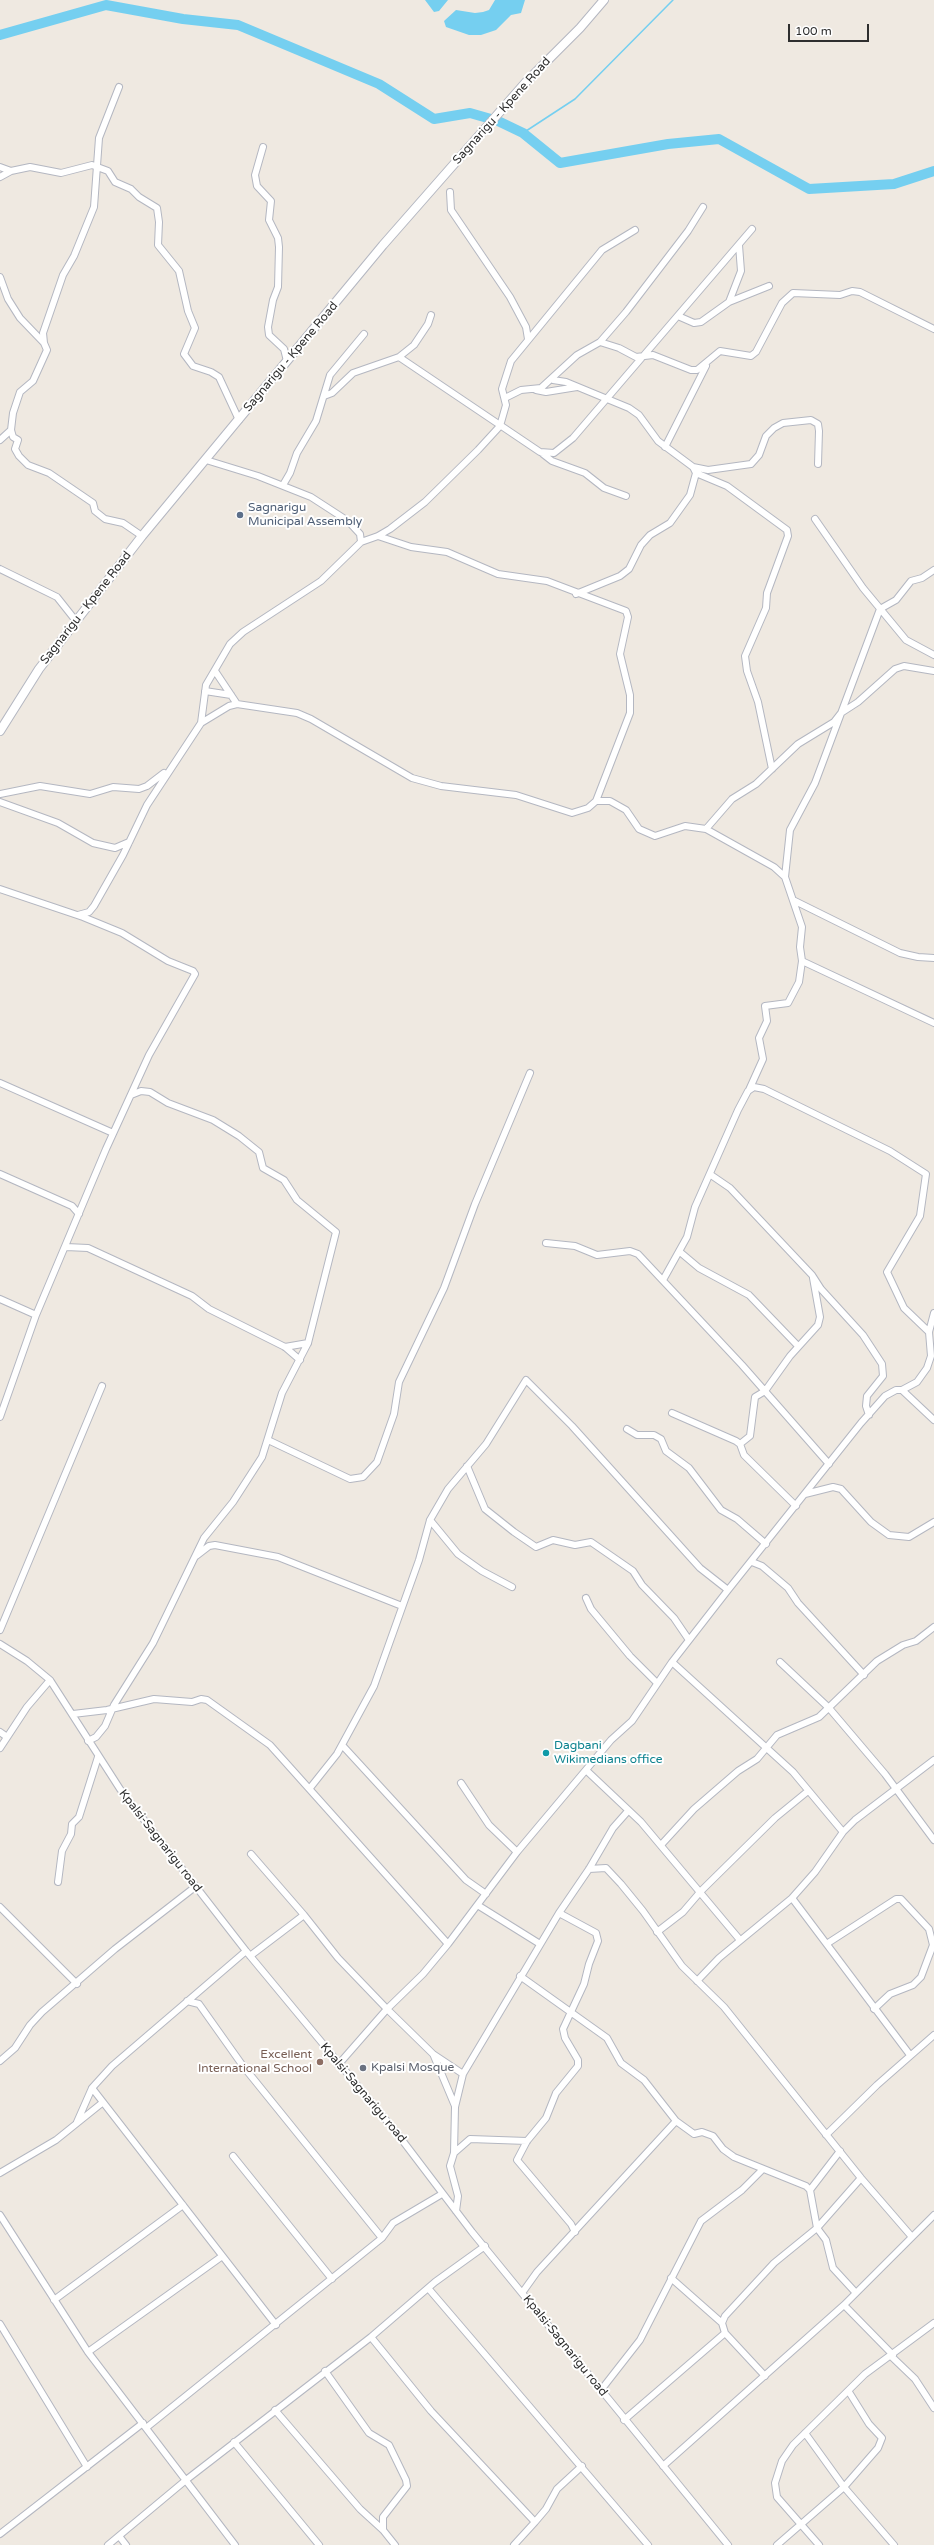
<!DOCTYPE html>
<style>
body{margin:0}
#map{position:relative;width:934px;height:2545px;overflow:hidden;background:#efe9e1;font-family:"Varela Round",sans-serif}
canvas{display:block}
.scale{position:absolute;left:788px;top:24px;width:81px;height:18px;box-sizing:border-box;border:2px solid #2e2e2e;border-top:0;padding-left:5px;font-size:12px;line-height:14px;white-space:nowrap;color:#2e2e2e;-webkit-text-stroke:3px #fff;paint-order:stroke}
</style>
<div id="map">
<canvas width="934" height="2545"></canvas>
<div class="scale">100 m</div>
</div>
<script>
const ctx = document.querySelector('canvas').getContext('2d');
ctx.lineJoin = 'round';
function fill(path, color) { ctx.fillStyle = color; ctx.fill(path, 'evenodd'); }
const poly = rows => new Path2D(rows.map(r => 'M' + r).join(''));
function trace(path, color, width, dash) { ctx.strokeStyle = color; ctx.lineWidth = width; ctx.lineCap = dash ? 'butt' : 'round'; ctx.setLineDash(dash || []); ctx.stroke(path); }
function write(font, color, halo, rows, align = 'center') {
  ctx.font = font + ' "Varela Round",sans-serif'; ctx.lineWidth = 4; ctx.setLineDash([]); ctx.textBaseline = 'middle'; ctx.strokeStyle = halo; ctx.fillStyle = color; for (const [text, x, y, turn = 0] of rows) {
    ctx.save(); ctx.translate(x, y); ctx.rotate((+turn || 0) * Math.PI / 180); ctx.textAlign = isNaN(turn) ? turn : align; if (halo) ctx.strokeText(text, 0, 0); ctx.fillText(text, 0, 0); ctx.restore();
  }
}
fill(poly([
 [425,0,448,0,439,11,434,12],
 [495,0,525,0,521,13,511,15,496,30,481,35,469,35,446,27,444,21,456,10,475,13,483,12,489,10]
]), '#75cff0');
trace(poly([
 [523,133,575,99,673,0]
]), '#75cff0', 1.5);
trace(poly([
 [0,35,106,5,183,19,238,25,379,84,434,119,470,113,498,121,523,133,560,163,668,144,719,139,809,189,894,184,934,171]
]), '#75cff0', 10);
const minor = poly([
 [263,147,255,175,257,186,271,201,269,220,278,238,279,247,278,287,273,300,268,327,269,335,284,349,287,361],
 [0,167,11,171],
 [0,177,11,171,30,167,61,173,92,165,108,171,115,182,131,189,139,197,157,208,159,222,158,245,179,271,188,311,195,328,184,354,193,366,211,372,219,377,239,420],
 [450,192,451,210,510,297,526,327,528,339],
 [0,277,8,299,20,318,44,343,47,350,33,381,20,392,13,413,11,430,13,437,18,440,15,449,19,456,28,465,49,473,93,503,95,511,105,519,123,523,142,536],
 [729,302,769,286],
 [431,315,428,324,414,345,399,357,540,452,554,453,573,438,752,229],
 [678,316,694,323,701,322,729,302,741,271,739,245],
 [600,342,619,348,636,357,653,355,691,370,697,370,720,351,751,356,756,352,782,303,793,293,840,295,852,291,860,292,934,329],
 [44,343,43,333,63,275,74,256,94,207,99,138,119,87],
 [553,380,566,382,629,408,639,415,658,441,693,467,696,473,690,495,670,523,650,535,641,545,629,569,620,576,576,594],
 [536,390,546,392,577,387],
 [324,396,332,393,353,373,399,357],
 [505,398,521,390,541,388,577,355,600,342,626,312,688,231,703,207],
 [0,440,11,430],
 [665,447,706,366],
 [543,454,552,461,585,473,604,488,626,496],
 [206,460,258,476,311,497,348,521,360,534,361,542],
 [693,467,708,470,751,464,759,455,766,436,774,428,783,423,811,420,818,424,819,431,818,464],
 [696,473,727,486,787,530,788,536,767,593,766,608,745,656,747,671,758,702,772,769],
 [283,485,290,473,297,453,316,421,330,375,364,334],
 [815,519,863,588,906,640,934,655],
 [378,536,411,547,447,552,498,574,547,581,626,611,628,617,620,654,630,695,630,713,596,801],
 [0,569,57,597,76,621],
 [215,671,237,704],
 [205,691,231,695],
 [201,723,229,706,237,704,297,713,311,719,412,778,441,786,516,795,572,813,588,808,596,801,610,801,626,810,639,829,655,836,685,826,706,829,732,799,756,784,798,744,834,722,841,713,858,702,895,669,904,666,934,671],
 [0,794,40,786,90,794,113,787,139,789,147,786,164,773],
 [0,802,58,823,93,843,115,848,129,842],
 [706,829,774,867,785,877,802,927,800,947,802,961,934,1023],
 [785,877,790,830,815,783,880,609,896,600,911,581,922,578,934,570],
 [0,889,83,917,122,933,168,961,193,971,195,974,149,1055,106,1149,36,1315,0,1417],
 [795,901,900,953,918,957,934,958],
 [78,915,89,912,94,906,123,855,147,805,201,723,206,685,230,644,243,632,321,581,361,542,378,536,390,529,425,502,478,450,500,426,506,405,502,389,511,361,602,250,635,230],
 [0,1083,113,1133],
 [749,1090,763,1059,759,1038,767,1021,765,1006,788,1003,799,982,802,961],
 [0,1174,72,1206,79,1214],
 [711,1175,730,1188,812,1275,821,1289,863,1335,882,1364,883,1376,867,1396,866,1406,869,1415],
 [546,1243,575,1246,597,1255,630,1251,638,1254,742,1365,829,1464],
 [66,1247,88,1248,192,1296,209,1309,285,1347,300,1360],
 [680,1252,699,1268,749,1295,798,1346],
 [663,1280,687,1237,695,1207,738,1110,748,1091,754,1087,764,1089,890,1151,926,1174,920,1216,887,1272,904,1308,929,1332],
 [0,1299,36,1315],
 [285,1347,308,1343],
 [902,1390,917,1382,927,1368,931,1356,929,1332,934,1313],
 [672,1413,736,1441,740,1444,744,1455,796,1506],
 [627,1429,637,1435,654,1435,661,1439,666,1451,689,1468,721,1510,737,1519,766,1544],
 [268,1440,350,1479,363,1477,377,1462,394,1414,399,1382,444,1288,475,1204,530,1073],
 [740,1444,750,1436,755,1397,765,1391,790,1356,818,1325,820,1317,813,1278],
 [467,1466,485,1509,514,1532,536,1547,553,1540,575,1545,591,1542,633,1571,642,1585,674,1618,689,1640],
 [805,1494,833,1487,841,1489,871,1522,889,1535,909,1537,934,1522],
 [430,1520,458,1554,482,1571,512,1587],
 [196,1556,209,1546,215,1545,278,1557,402,1606],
 [752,1562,762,1566,788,1588,798,1603,864,1675],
 [586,1598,591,1609,630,1656,657,1683],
 [0,1630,102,1386],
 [0,1644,27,1661,50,1680,120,1789,246,1951,396,2132,472,2232,728,2545],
 [672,1662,793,1772,843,1832],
 [780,1662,829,1708,885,1774,934,1840],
 [73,1714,107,1710,154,1699,192,1702,201,1699,207,1700,270,1745,448,1944],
 [0,1732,7,1737],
 [88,1741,96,1737,105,1726,114,1705,153,1643,204,1538,233,1502,262,1457,282,1393,308,1343,336,1232,297,1200,284,1180,263,1168,259,1152,239,1136,213,1120,168,1103,150,1092,141,1091,131,1095],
 [342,1745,466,1880,486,1894],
 [0,1748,27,1707,50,1680],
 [587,1771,641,1822,740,1940],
 [461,1783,489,1825,517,1852],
 [310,1788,337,1754,374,1686,419,1560,430,1520,448,1489,486,1444,526,1380,572,1426,700,1568,728,1590],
 [661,1845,694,1809,738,1771,757,1759,777,1735,819,1717,877,1661,903,1645,916,1641,934,1627],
 [251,1854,304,1915,338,1958,387,2009,433,2054,463,2074],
 [589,1869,606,1868,621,1884,643,1911,682,1966,724,2007,861,2178,912,2237],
 [58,1882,62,1851,71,1834,72,1824,79,1817,98,1757],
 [792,1898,910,2055],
 [479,1906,540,1944],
 [0,1907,77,1984],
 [559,1913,596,1933,598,1941,589,1964,584,1984,563,2029,565,2038,578,2060,578,2066,556,2093,546,2118,527,2141,517,2160,571,2224,575,2232],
 [657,1932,683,1912,701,1891,775,1818,808,1791],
 [828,1943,896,1899,901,1899,929,1929,933,1945,921,1977,913,1985,890,1994,874,2009],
 [250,1956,304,1915],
 [520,1976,607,2038,621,2063,644,2080,676,2121,537,2272,522,2293],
 [697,1981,719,1958,792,1898,815,1872,843,1832,855,1820,934,1760],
 [187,2001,199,2004,243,2066,382,2238],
 [434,2056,455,2106],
 [0,2061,15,2048,30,2025,42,2012,115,1949,195,1887],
 [338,2065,387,2009,423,1974,448,1944,517,1852,611,1740,632,1721,672,1662,728,1590,861,1423,885,1396,896,1390,902,1390,934,1420],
 [92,2088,276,2325],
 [676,2121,694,2134,702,2132,713,2136,723,2149,734,2157,806,2186,810,2190,817,2228,826,2240,833,2268,856,2293],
 [77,2122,92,2088,112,2066,246,1951],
 [826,2135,877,2085,934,2035],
 [454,2153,470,2139,527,2141],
 [233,2156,332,2279],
 [0,2173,56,2140,102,2103],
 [810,2190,840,2151],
 [456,2211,458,2196,450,2166,454,2153,455,2107,463,2074,559,1913,589,1869,613,1828,628,1811],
 [0,2215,88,2352,235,2545],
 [671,2278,722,2323],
 [428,2288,648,2545],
 [54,2300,183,2205],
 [844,2305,893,2355],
 [0,2324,87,2467],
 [371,2337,431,2411,535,2522,514,2545],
 [88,2352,221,2257],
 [891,2356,915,2379,934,2408],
 [325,2371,369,2433,389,2445,406,2480,407,2486,383,2517,383,2530],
 [765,2376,725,2333,722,2323,725,2316,774,2263,817,2228,861,2178],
 [601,2390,640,2340,701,2221,742,2190,763,2169],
 [275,2410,360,2509,383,2530,395,2545],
 [624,2420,725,2333],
 [146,2428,382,2238,393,2223,442,2194],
 [805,2433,844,2487,894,2545],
 [234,2442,319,2545],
 [663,2466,844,2305,934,2215],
 [535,2522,546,2509,557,2489,582,2466],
 [0,2534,143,2423],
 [119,2536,126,2545],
 [108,2545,186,2480,371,2337,435,2282,485,2246],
 [777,2545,844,2487,878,2448,882,2438,869,2424,849,2392],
 [819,2545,777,2497,775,2483,782,2461,793,2445,865,2374,934,2323]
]);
const tertiary = poly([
 [0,731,39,669,142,536,383,245,526,82,580,28,604,0]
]);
trace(minor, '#b4b7c1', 8);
trace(tertiary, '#b4b7c1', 10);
trace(minor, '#fff', 6);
trace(tertiary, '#fff', 8);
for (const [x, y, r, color] of [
 [240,515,4,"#5c6f8a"],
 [546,1753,4,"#0f9aa8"],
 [320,2062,4,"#8d6e63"],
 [363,2068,4,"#6b7280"]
]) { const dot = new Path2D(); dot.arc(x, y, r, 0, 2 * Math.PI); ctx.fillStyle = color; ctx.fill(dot); trace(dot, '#fff', 1.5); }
write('12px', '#2e2e2e', '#fff', [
 ["Sagnarigu - Kpene Road",502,111,-48],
 ["Sagnarigu - Kpene Road",291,357,-50],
 ["Sagnarigu - Kpene Road",86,608,-52],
 ["Kpalsi-Sagnarigu road",160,1841,52],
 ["Kpalsi-Sagnarigu road",363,2093,50],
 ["Kpalsi-Sagnarigu road",565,2346,51]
]);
write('12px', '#4e5e75', '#fff', [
 ["Sagnarigu",248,508],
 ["Municipal Assembly",248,522]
], 'left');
write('12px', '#0d838f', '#fff', [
 ["Dagbani",554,1746],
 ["Wikimedians office",554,1760]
], 'left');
write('12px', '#785e54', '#fff', [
 ["Excellent",312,2055],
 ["International School",312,2069]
], 'right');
write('12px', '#5b616d', '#fff', [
 ["Kpalsi Mosque",371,2068]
], 'left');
</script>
